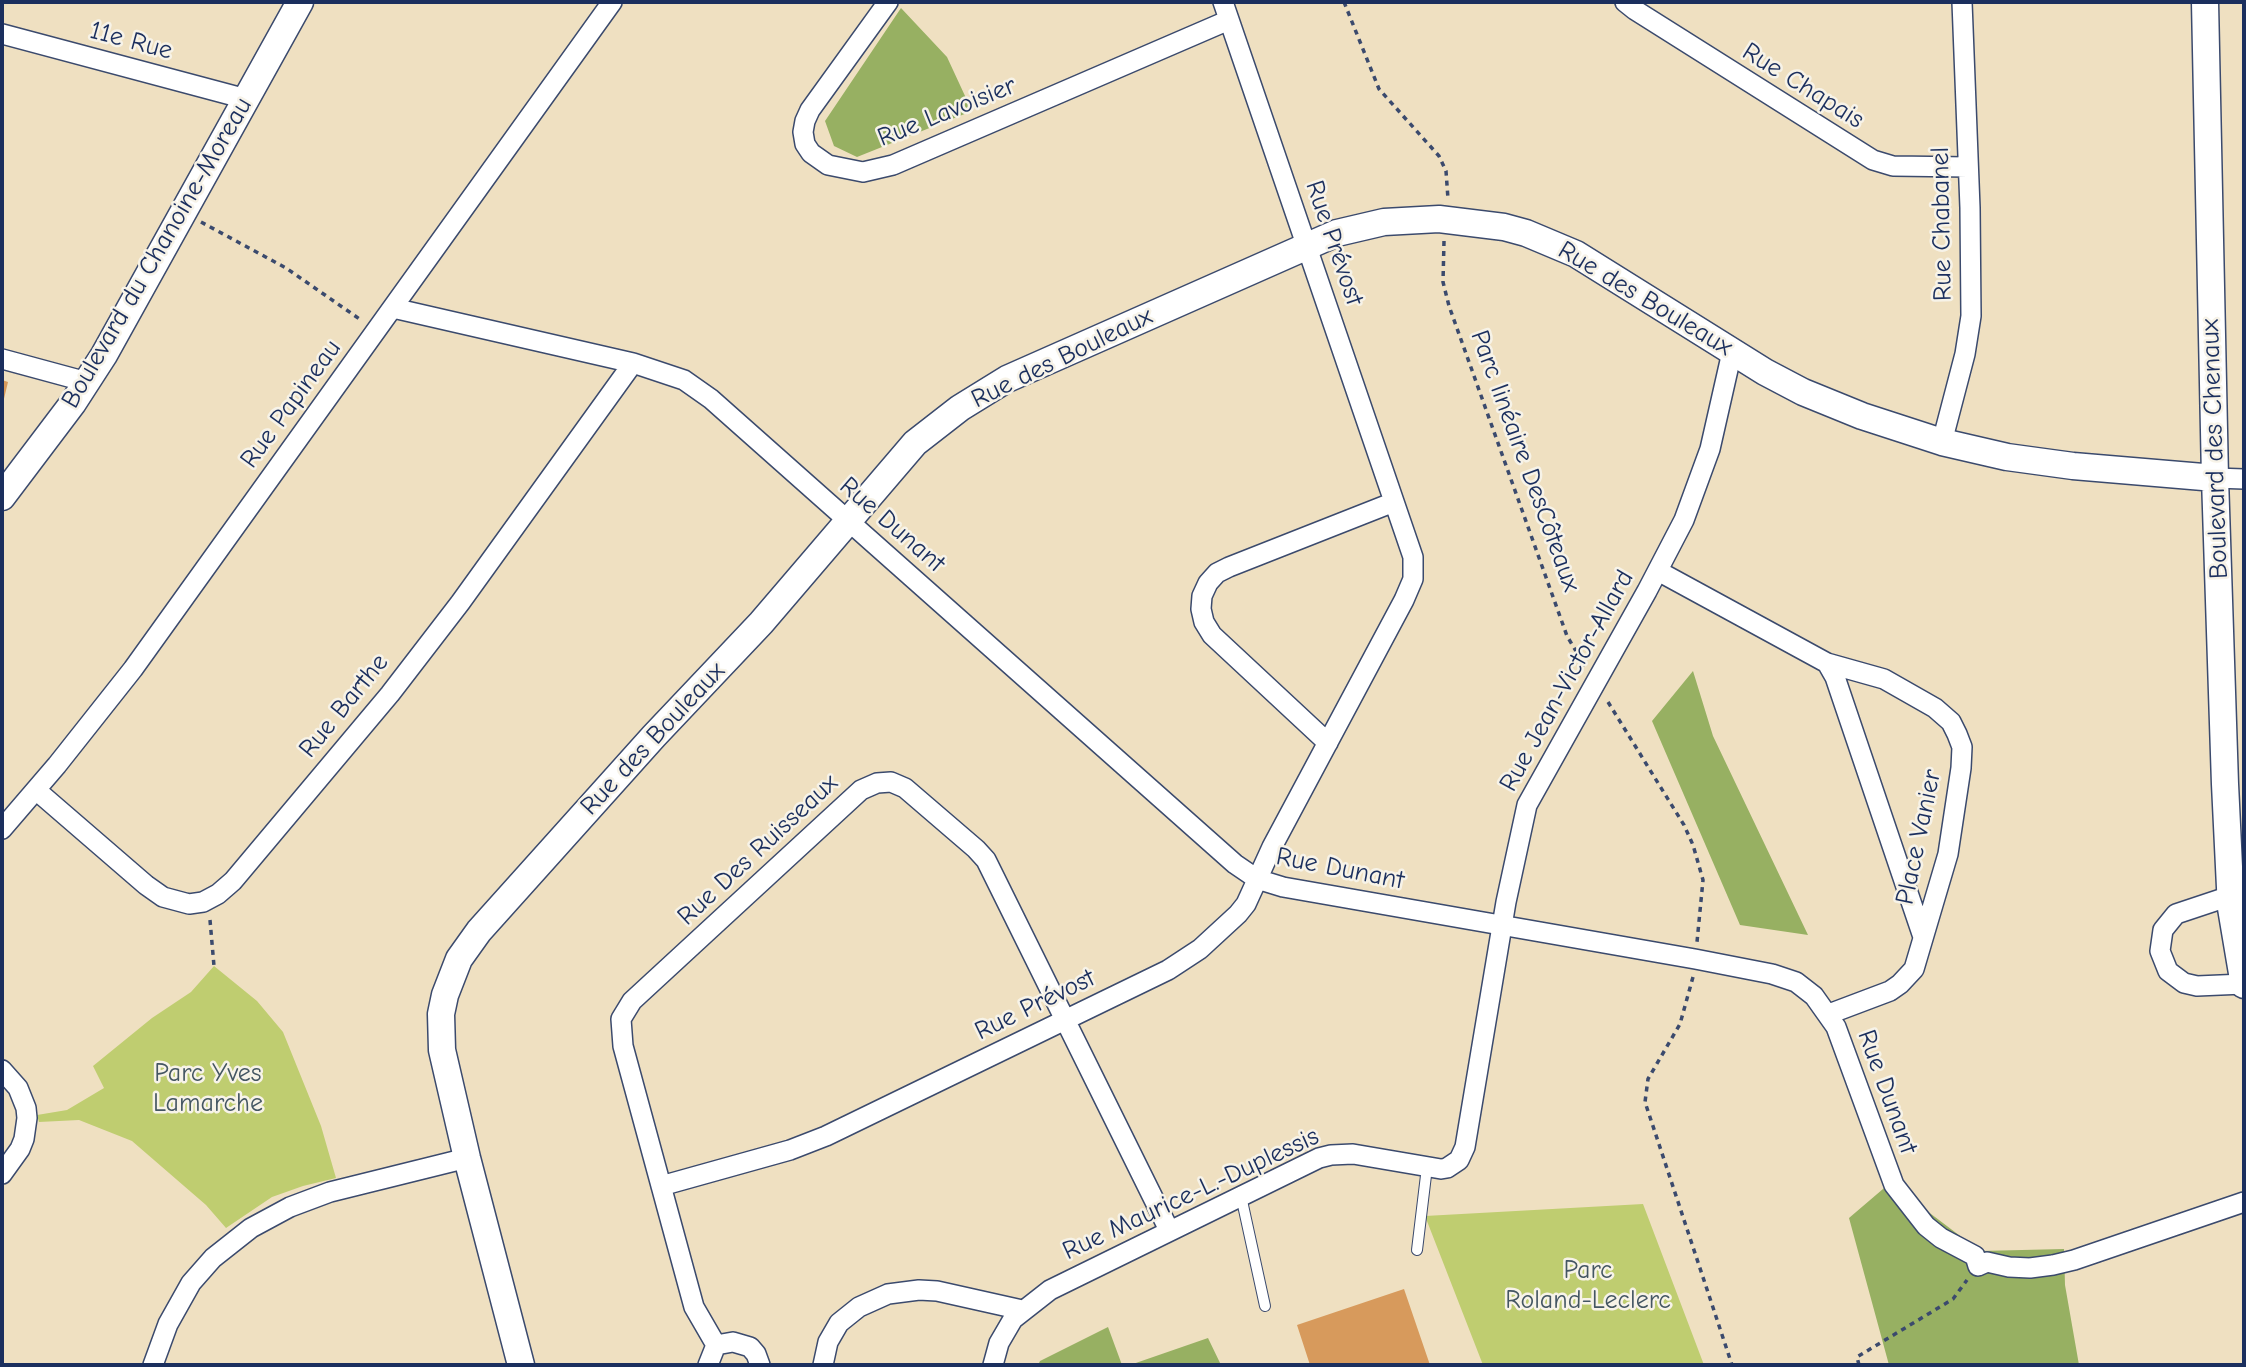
<!DOCTYPE html>
<meta charset="utf-8">
<style>
body{margin:0}
#map{position:relative;width:2246px;height:1367px;overflow:hidden;background:#efe0c1;font-family:"Comic Neue",sans-serif}
canvas{display:block}
.frame{position:absolute;inset:0;border:4px solid #1b2f5e;pointer-events:none}
</style>
<div id="map">
<canvas width="2246" height="1367"></canvas>
<div class="frame"></div>
</div>
<script>
const ctx = document.querySelector('canvas').getContext('2d');
ctx.lineJoin = 'round';
function fill(path, color) { ctx.fillStyle = color; ctx.fill(path, 'evenodd'); }
const poly = rows => new Path2D(rows.map(r => 'M' + r).join(''));
function trace(path, color, width, dash) { ctx.strokeStyle = color; ctx.lineWidth = width; ctx.lineCap = dash ? 'butt' : 'round'; ctx.setLineDash(dash || []); ctx.stroke(path); }
function write(font, color, halo, rows, align = 'center') {
  ctx.font = font + ' "Comic Neue",sans-serif'; ctx.lineWidth = 5; ctx.setLineDash([]); ctx.textBaseline = 'middle'; ctx.strokeStyle = halo; ctx.fillStyle = color; for (const [text, x, y, turn = 0] of rows) {
    ctx.save(); ctx.translate(x, y); ctx.rotate((+turn || 0) * Math.PI / 180); ctx.textAlign = isNaN(turn) ? turn : align; if (halo) ctx.strokeText(text, 0, 0); ctx.fillText(text, 0, 0); ctx.restore();
  }
}
fill(poly([
 [214,966,257,1001,283,1032,321,1126,336,1178,303,1186,272,1197,226,1228,206,1205,132,1141,79,1120,39,1122,37,1115,67,1110,104,1088,93,1066,152,1018,191,992],
 [1643,1204,1704,1365,1483,1365,1425,1216]
]), '#bfcd70');
fill(poly([
 [901,8,947,57,972,111,857,157,834,146,825,121],
 [1693,671,1713,736,1808,935,1740,925,1652,721],
 [1890,1183,1980,1251,2064,1249,2065,1285,2079,1365,1889,1365,1849,1218],
 [1108,1327,1122,1365,1038,1365,1040,1361],
 [1208,1338,1221,1365,1130,1365]
]), '#97b062');
fill(poly([
 [2,380,8,382,3,403,2,402],
 [1404,1289,1430,1365,1310,1365,1297,1325]
]), '#d79a5c');
const lane = poly([
 [1241,1196,1265,1306],
 [1417,1250,1427,1167]
]);
const street = poly([
 [888,2,810,110,805,121,803,132,805,144,811,153,828,165,863,172,893,165,1229,20],
 [1625,2,1635,10,1873,160,1893,166,1968,167],
 [2,34,246,99],
 [393,308,633,363,684,380,711,399,1235,864,1257,879,1283,887,1695,959,1772,974,1796,982,1814,996,1836,1027,1894,1185,1926,1226,1941,1238,1975,1256,1978,1266,1987,1262,2009,1267,2030,1268,2053,1265,2074,1260,2244,1202],
 [2,359,87,382],
 [1942,442,1965,354,1971,316,1970,208,1962,2],
 [2215,478,2244,479],
 [1658,571,1827,663,1884,679,1935,708,1951,722,1957,734,1962,747,1961,768,1948,854,1914,969,1900,984,1890,991,1829,1014],
 [1827,663,1835,677,1923,937],
 [1328,743,1212,635,1204,622,1201,609,1202,596,1208,583,1217,573,1229,567,1394,502],
 [36,790,146,885,163,897,189,904,203,902,218,894,233,881,390,694,460,603,633,363],
 [2,829,57,765,133,669,612,2],
 [2230,896,2176,914,2163,930,2160,951,2168,971,2184,983,2197,986,2244,984],
 [2,1070,18,1088,26,1108,27,1118,24,1139,20,1149,2,1174],
 [661,1186,790,1150,826,1136,1168,970,1200,949,1238,914,1246,904,1272,847,1404,600,1413,579,1413,557,1223,2],
 [716,1345,694,1307,623,1046,621,1019,632,1001,709,930,861,790,877,783,891,782,905,788,976,849,986,860,1169,1230],
 [153,1365,168,1324,191,1283,213,1258,251,1228,290,1207,330,1192,467,1158],
 [708,1365,716,1345,733,1342,750,1347,756,1354,760,1365],
 [823,1365,828,1342,839,1323,859,1307,888,1294,919,1290,937,1291,1022,1310],
 [993,1365,999,1343,1013,1319,1050,1290,1319,1158,1331,1155,1353,1154,1441,1169,1447,1168,1459,1160,1465,1147,1506,902,1527,805,1647,591,1684,520,1710,449,1732,352]
]);
const secondary = poly([
 [2205,2,2215,478,2225,784,2231,908,2244,985],
 [2,497,73,403,104,355,300,2],
 [521,1365,467,1158,442,1050,441,1014,445,995,459,959,479,931,654,736,761,623,915,443,960,408,1007,379,1337,233,1384,222,1439,219,1504,227,1526,233,1576,254,1765,372,1803,392,1862,416,1942,442,2007,457,2073,466,2215,478]
]);
trace(lane, '#3b4a6d', 12);
trace(street, '#3b4a6d', 22);
trace(secondary, '#3b4a6d', 29);
trace(poly([
 [1344,2,1379,89,1439,156,1446,171,1448,199],
 [201,222,286,268,361,320],
 [1444,241,1443,282,1449,306,1567,636,1585,666],
 [1608,702,1684,825,1693,845,1703,880,1697,942],
 [210,920,214,966],
 [1693,977,1680,1024,1648,1079,1645,1102,1732,1365],
 [1859,1365,1857,1357,1953,1299,1967,1280]
]), '#3b4a6d', 3.5, [5, 5]);
trace(lane, '#fff', 10);
trace(street, '#fff', 19);
trace(secondary, '#fff', 26);
write('26px', '#1b2f5e', '#f7f3e8', [
 ["11e Rue",131,41,15],
 ["Rue Chapais",1803,86,32],
 ["Rue Lavoisier",947,112,-22],
 ["Rue Chabanel",1942,224,-91],
 ["Rue Prévost",1334,243,71],
 ["Boulevard du Chanoine-Moreau",157,253,-60],
 ["Rue des Bouleaux",1645,299,31],
 ["Rue des Bouleaux",1062,358,-26],
 ["Rue Papineau",291,404,-54],
 ["Boulevard des Chenaux",2215,449,-92],
 ["Parc linéaire DesCôteaux",1525,461,70],
 ["Rue Dunant",892,525,41],
 ["Rue Jean-Victor-Allard",1567,681,-61],
 ["Rue Barthe",344,706,-51],
 ["Rue des Bouleaux",653,739,-47],
 ["Place Vanier",1919,837,-78],
 ["Rue Des Ruisseaux",758,850,-43],
 ["Rue Dunant",1340,869,11],
 ["Rue Prévost",1035,1005,-26],
 ["Rue Dunant",1887,1092,70],
 ["Rue Maurice-L.-Duplessis",1191,1194,-25]
]);
write('26px', '#445662', '#f7f3e8', [
 ["Parc Yves",208,1074],
 ["Lamarche",208,1104],
 ["Parc",1588,1271],
 ["Roland-Leclerc",1588,1301]
]);
</script>
